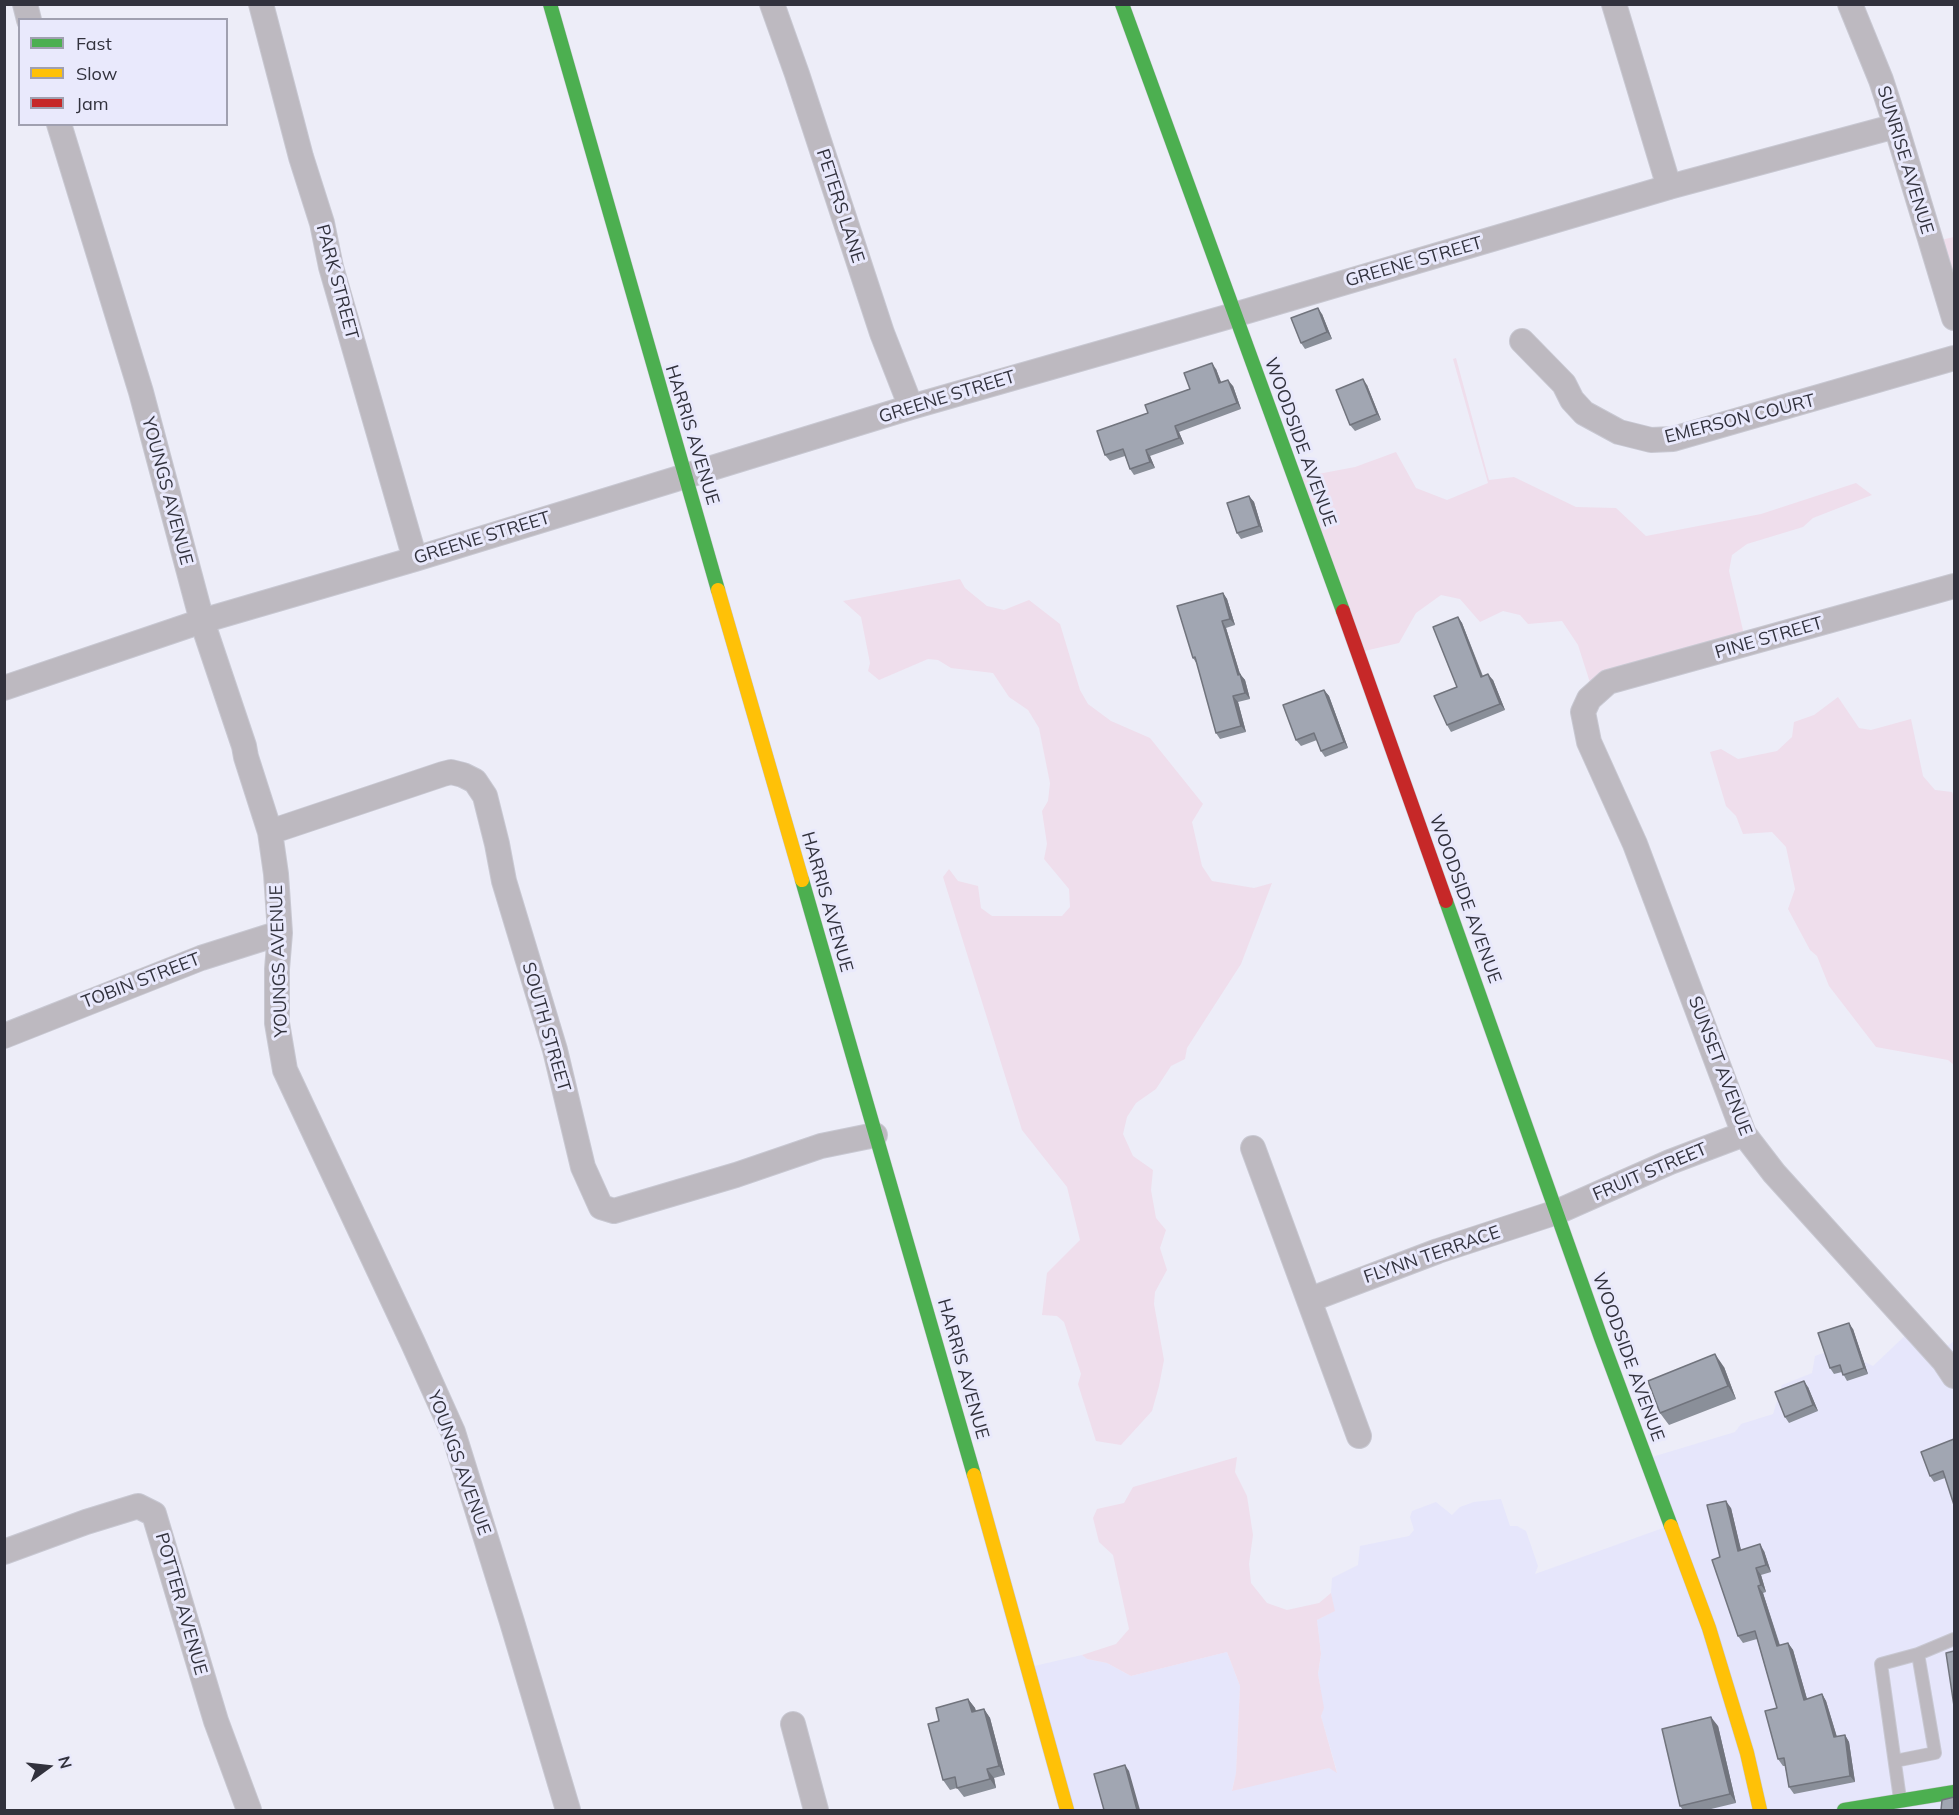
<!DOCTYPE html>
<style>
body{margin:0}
#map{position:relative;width:1959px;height:1815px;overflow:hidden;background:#ededf8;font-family:Mulish,sans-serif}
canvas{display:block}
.frame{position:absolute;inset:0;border:6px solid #32323d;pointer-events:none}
.legend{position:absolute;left:18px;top:18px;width:210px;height:108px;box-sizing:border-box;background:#e9e9fc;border:2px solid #a0a0b0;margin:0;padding:8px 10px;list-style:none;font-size:18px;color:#32323d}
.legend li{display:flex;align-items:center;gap:12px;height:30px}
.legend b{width:30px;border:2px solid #a0a0b0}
.north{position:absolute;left:18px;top:1737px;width:60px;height:60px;-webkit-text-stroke:4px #e9e9fc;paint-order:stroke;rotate:75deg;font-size:16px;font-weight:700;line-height:24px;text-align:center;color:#32323d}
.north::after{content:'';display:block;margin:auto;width:21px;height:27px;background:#32323d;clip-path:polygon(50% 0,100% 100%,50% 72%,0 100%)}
</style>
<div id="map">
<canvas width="1959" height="1815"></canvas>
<div class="frame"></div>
<ul class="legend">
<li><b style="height:8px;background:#4caf50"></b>Fast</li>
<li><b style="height:8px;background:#ffc107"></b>Slow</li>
<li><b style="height:8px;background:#c62828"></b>Jam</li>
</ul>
<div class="north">N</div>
</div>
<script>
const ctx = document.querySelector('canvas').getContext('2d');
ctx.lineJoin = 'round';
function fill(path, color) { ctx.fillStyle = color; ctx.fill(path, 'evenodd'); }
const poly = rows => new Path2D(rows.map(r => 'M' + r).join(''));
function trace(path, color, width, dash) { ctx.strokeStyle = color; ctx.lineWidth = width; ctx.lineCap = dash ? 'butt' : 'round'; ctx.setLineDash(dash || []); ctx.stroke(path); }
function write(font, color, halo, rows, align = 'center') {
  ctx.font = font + ' Mulish,sans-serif'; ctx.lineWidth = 6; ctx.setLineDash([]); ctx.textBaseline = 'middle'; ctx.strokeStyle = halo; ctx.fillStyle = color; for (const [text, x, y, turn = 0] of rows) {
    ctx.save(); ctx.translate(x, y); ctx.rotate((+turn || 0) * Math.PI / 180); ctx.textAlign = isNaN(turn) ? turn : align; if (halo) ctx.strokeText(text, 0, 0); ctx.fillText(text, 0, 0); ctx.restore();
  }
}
fill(poly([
 [1911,1330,1941,1351,1954,1341,1954,1810,1070,1810,1030,1667,1082,1655,1087,1659,1107,1663,1131,1676,1227,1652,1240,1686,1236,1774,1232,1790,1329,1768,1337,1772,1321,1716,1323,1708,1318,1674,1321,1654,1317,1620,1334,1611,1331,1593,1332,1578,1358,1565,1360,1546,1409,1536,1414,1530,1410,1517,1412,1511,1436,1502,1452,1515,1460,1507,1474,1502,1501,1499,1510,1526,1517,1526,1526,1531,1538,1566,1535,1574,1663,1528,1652,1457,1735,1432,1741,1424,1773,1414,1782,1385,1812,1373,1815,1356,1854,1342,1865,1362,1873,1366]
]), '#e6e6fb');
fill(poly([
 [1954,237,1954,314,1936,241],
 [1456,358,1489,480,1514,477,1576,507,1616,508,1646,536,1761,514,1856,483,1872,495,1813,518,1803,527,1747,544,1732,555,1729,571,1746,643,1593,692,1578,645,1562,621,1528,624,1520,615,1503,611,1480,622,1460,599,1441,595,1416,613,1399,643,1360,652,1297,478,1355,467,1396,452,1416,488,1447,500,1488,483,1453,359],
 [960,579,965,588,987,606,1004,610,1029,600,1060,624,1080,690,1088,704,1111,721,1150,738,1203,804,1192,822,1202,866,1212,881,1254,888,1272,883,1241,964,1187,1048,1185,1059,1171,1066,1156,1089,1136,1103,1127,1117,1123,1134,1133,1156,1153,1170,1151,1190,1156,1218,1166,1230,1160,1248,1167,1270,1155,1292,1154,1304,1164,1360,1159,1386,1152,1411,1121,1445,1096,1441,1078,1384,1081,1374,1064,1322,1057,1316,1042,1315,1047,1273,1080,1240,1067,1187,1022,1130,943,877,949,869,958,881,978,886,981,908,992,916,1062,916,1070,907,1069,889,1044,859,1047,844,1042,811,1048,801,1050,783,1039,728,1028,710,1009,697,993,673,951,668,938,660,928,659,879,680,868,671,870,663,861,617,843,601],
 [1838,697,1859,728,1871,730,1911,719,1923,776,1935,790,1952,792,1954,797,1954,1065,1948,1060,1876,1047,1829,986,1817,956,1810,950,1788,909,1795,889,1786,847,1772,832,1743,834,1736,816,1726,806,1710,752,1721,749,1738,759,1777,751,1792,737,1794,722,1814,715],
 [1237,1457,1235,1472,1247,1496,1253,1535,1249,1564,1251,1583,1267,1603,1287,1610,1319,1603,1331,1593,1335,1611,1317,1620,1321,1654,1318,1674,1324,1708,1321,1716,1337,1773,1329,1768,1232,1791,1236,1773,1240,1686,1227,1652,1131,1676,1107,1663,1087,1659,1082,1655,1116,1644,1129,1629,1113,1555,1099,1542,1093,1518,1097,1509,1124,1503,1133,1487]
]), '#efdeec');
const lane = poly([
 [1895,1761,1935,1753,1918,1654],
 [1900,1799,1881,1664,1918,1654,1954,1639]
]);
const street = poly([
 [25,4,29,20],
 [261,4,301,157,322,223,331,267,415,559],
 [772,4,797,74,882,333,911,407],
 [1614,4,1669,187],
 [1850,4,1881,80,1896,126,1954,318],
 [59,124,141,392,202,621,244,746,246,757,270,832,276,874,280,933,277,969,277,1023,285,1070,413,1343,453,1432,512,1622,568,1810],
 [1522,341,1564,384,1572,400,1584,413,1619,432,1651,440,1673,439,1954,358],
 [1954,586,1608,682,1589,699,1583,712,1589,742,1635,844,1744,1134,1774,1173,1944,1361,1954,1376],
 [4,688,202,621,415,559,911,407,1234,315,1669,187,1896,126],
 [270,832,443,774,451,772,463,775,475,781,485,796,497,844,504,881,555,1050,583,1167,601,1207,614,1211,736,1175,821,1146,875,1135],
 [4,1036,201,958,280,933],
 [1253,1148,1359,1436],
 [1309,1300,1438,1251,1557,1212,1670,1162,1744,1134],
 [4,1552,86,1522,138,1506,154,1514,216,1721,249,1810],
 [793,1724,816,1810]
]);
const fast = poly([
 [550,4,718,590],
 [1122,4,1343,611],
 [802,880,974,1475],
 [1446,901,1601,1338,1671,1526],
 [1844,1810,1954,1792]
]);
const slow = poly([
 [718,590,802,880],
 [974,1475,1067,1810],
 [1671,1526,1709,1628,1747,1753,1760,1810]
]);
const jam = poly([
 [1343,611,1446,901]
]);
trace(lane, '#c8c8d2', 14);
trace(street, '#c8c8d2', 26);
trace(fast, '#c8c8d2', 15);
trace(slow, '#c8c8d2', 15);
trace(jam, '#c8c8d2', 15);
trace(lane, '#bdb9c0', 12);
trace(street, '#bdb9c0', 24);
trace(fast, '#4caf50', 14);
trace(slow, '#ffc107', 14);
trace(jam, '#c62828', 14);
fill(poly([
 [1322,314,1332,339,1305,349,1301,343],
 [1216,369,1221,383,1233,386,1241,409,1179,432,1184,444,1150,456,1155,468,1134,475,1130,469,1125,456,1110,461,1105,455,1148,413,1190,389],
 [1367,385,1381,420,1355,431,1350,425],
 [1249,496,1254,502,1263,532,1241,539,1237,533],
 [1223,593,1227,599,1235,625,1226,628,1240,674,1245,680,1250,699,1238,702,1246,732,1220,739,1216,733,1197,664,1193,658],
 [1458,617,1462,623,1483,676,1493,680,1505,710,1451,732,1447,725,1457,687],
 [1324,690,1329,696,1348,748,1325,757,1321,751,1317,740,1301,746,1296,740],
 [1853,1329,1868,1374,1847,1381,1842,1372,1834,1374,1830,1368],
 [1724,1367,1736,1399,1669,1425,1660,1413],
 [1808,1387,1818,1411,1789,1423,1785,1417],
 [1954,1439,1945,1478,1934,1482,1930,1476],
 [1731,1508,1741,1551,1764,1551,1771,1572,1761,1575,1766,1592,1763,1593,1780,1645,1788,1643,1793,1650,1807,1699,1822,1694,1826,1701,1837,1737,1845,1735,1849,1742,1855,1782,1794,1794,1789,1787,1785,1766,1783,1766,1778,1759,1777,1708,1757,1639,1743,1643,1738,1636,1720,1557],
 [968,1699,975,1708,976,1711,984,1709,990,1718,1005,1775,994,1778,996,1788,964,1797,957,1788,950,1790,943,1780,939,1721],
 [1718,1726,1736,1803,1707,1810,1683,1810,1680,1806]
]), '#8a8f99');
fill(poly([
 [1318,308,1322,314,1332,339,1327,332],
 [1212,363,1216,369,1224,389,1219,383],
 [1363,379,1367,385,1381,420,1377,414],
 [1228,380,1233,386,1241,409,1237,403],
 [1175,426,1179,432,1184,444,1179,438],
 [1146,450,1150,456,1155,468,1150,462],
 [1249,496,1254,502,1263,532,1259,526],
 [1223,593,1227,599,1235,625,1230,619],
 [1458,617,1462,623,1485,683,1481,677],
 [1222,621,1226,628,1240,674,1245,680,1250,699,1245,693,1238,675],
 [1488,674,1493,680,1505,710,1500,704],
 [1324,690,1329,696,1348,748,1344,742],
 [1233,696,1238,702,1246,732,1241,726],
 [1849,1323,1853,1329,1868,1374,1864,1368],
 [1715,1354,1724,1367,1736,1399,1728,1386],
 [1804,1381,1808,1387,1818,1411,1813,1405],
 [1726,1501,1731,1508,1743,1558,1738,1551],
 [1760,1544,1764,1551,1771,1572,1766,1565],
 [1756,1568,1761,1575,1766,1592,1761,1585],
 [1758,1586,1763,1593,1782,1653,1777,1646],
 [1788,1643,1793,1650,1809,1706,1804,1700],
 [1822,1694,1826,1701,1839,1744,1834,1737],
 [968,1699,975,1708,978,1721,972,1712],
 [984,1709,990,1718,1005,1775,999,1766],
 [1711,1717,1718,1726,1736,1803,1730,1794],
 [1845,1735,1849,1742,1855,1782,1850,1776],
 [1125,1765,1129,1771,1140,1810,1137,1810],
 [987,1769,994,1778,996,1788,990,1779]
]), '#71747d');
const building = poly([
 [1318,308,1327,332,1301,343,1291,318,1318,308],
 [1212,363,1219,383,1228,380,1237,403,1175,426,1179,438,1146,450,1150,462,1130,469,1123,449,1105,455,1097,431,1148,413,1145,405,1190,389,1184,373,1212,363],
 [1363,379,1377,414,1350,425,1336,390,1363,379],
 [1249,496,1259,526,1237,533,1227,503,1249,496],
 [1223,593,1230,619,1222,621,1238,675,1240,674,1245,693,1233,696,1241,726,1216,733,1195,657,1193,658,1177,606,1223,593],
 [1458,617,1481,677,1488,674,1500,704,1447,725,1434,696,1457,687,1433,627,1458,617],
 [1324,690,1344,742,1321,751,1314,733,1296,740,1283,705,1324,690],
 [1849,1323,1864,1368,1843,1375,1840,1365,1830,1368,1818,1333,1849,1323],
 [1715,1354,1728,1386,1660,1413,1648,1381,1715,1354],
 [1804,1381,1813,1405,1785,1417,1775,1392,1804,1381],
 [1954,1439,1954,1505,1943,1471,1930,1476,1921,1452,1954,1439],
 [1726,1501,1738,1551,1760,1544,1766,1565,1756,1568,1761,1585,1758,1586,1777,1646,1788,1643,1804,1700,1822,1694,1834,1737,1845,1735,1850,1776,1789,1787,1784,1758,1778,1759,1765,1711,1777,1708,1755,1631,1738,1636,1712,1560,1720,1557,1707,1505,1726,1501],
 [1954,1651,1954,1706,1946,1653,1954,1651],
 [968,1699,972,1712,984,1709,999,1766,987,1769,990,1779,957,1788,955,1777,943,1780,928,1724,939,1721,936,1708,968,1699],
 [1711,1717,1730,1794,1680,1806,1662,1729,1711,1717],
 [1125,1765,1137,1810,1104,1810,1094,1774,1125,1765],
 [1954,1797,1954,1810,1941,1810,1942,1800,1954,1797]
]);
fill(building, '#a1a6b2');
trace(building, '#71747d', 1.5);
write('18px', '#32323d', '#e9e9fc', [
 ["SUNRISE AVENUE",1905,160,73],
 ["PETERS LANE",840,206,72],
 ["GREENE STREET",1414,262,-16],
 ["PARK STREET",337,282,75],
 ["GREENE STREET",947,397,-17],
 ["EMERSON COURT",1740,419,-14],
 ["HARRIS AVENUE",692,435,73],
 ["WOODSIDE AVENUE",1300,442,70],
 ["YOUNGS AVENUE",167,491,75],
 ["GREENE STREET",482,538,-17],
 ["PINE STREET",1769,638,-16],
 ["WOODSIDE AVENUE",1465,899,70],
 ["HARRIS AVENUE",827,902,74],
 ["YOUNGS AVENUE",279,961,-92],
 ["TOBIN STREET",141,981,-21],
 ["SOUTH STREET",546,1027,74],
 ["SUNSET AVENUE",1720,1066,69],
 ["FRUIT STREET",1650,1172,-23],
 ["FLYNN TERRACE",1432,1255,-19],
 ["WOODSIDE AVENUE",1628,1357,70],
 ["HARRIS AVENUE",963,1369,74],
 ["YOUNGS AVENUE",459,1463,70],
 ["POTTER AVENUE",181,1604,74]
]);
</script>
